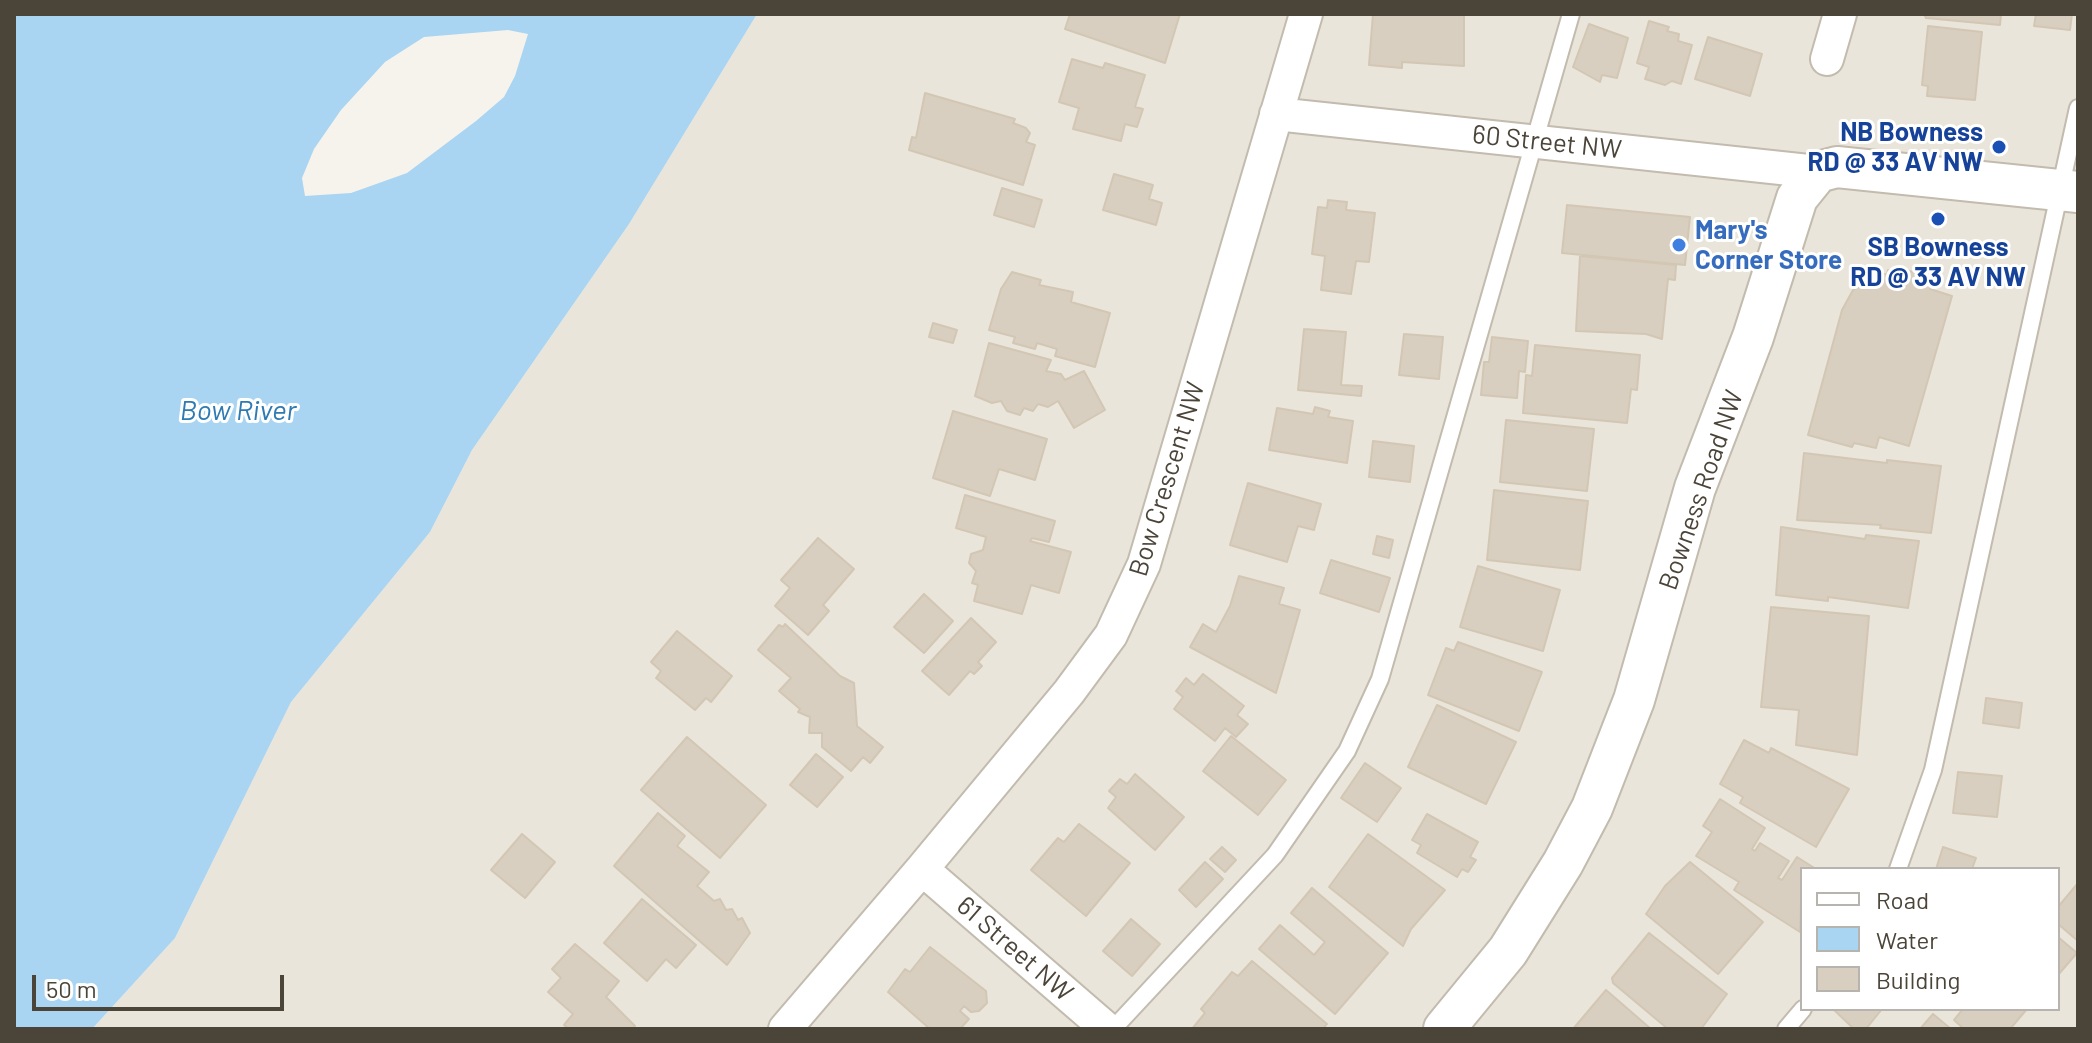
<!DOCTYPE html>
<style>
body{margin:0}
#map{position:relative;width:2092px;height:1043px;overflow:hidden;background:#f6f3ec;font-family:Barlow,sans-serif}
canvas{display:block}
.frame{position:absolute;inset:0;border:16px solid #4b4439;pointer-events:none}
.legend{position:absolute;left:1800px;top:867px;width:260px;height:144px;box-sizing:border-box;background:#fff;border:2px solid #b7b4b0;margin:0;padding:10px 14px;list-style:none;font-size:24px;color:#4b4439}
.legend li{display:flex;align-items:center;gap:16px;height:40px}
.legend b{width:40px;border:2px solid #b7b4b0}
.scale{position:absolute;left:32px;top:975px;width:252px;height:36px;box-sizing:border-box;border:4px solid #4b4439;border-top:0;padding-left:10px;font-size:24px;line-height:28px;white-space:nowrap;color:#4b4439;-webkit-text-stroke:6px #fff;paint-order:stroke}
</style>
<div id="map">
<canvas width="2092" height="1043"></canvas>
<div class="frame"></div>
<ul class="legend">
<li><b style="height:10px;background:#fff"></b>Road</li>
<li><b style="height:22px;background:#a9d4f2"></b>Water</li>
<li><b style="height:22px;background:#d8cfc1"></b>Building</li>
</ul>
<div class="scale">50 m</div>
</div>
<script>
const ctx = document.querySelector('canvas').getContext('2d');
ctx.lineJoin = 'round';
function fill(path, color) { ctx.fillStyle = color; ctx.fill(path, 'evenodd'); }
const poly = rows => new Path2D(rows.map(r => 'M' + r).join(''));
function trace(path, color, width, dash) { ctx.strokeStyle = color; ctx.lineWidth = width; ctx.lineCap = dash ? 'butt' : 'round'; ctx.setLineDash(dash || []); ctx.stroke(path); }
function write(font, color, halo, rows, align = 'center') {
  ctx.font = font + ' Barlow,sans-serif'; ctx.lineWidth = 6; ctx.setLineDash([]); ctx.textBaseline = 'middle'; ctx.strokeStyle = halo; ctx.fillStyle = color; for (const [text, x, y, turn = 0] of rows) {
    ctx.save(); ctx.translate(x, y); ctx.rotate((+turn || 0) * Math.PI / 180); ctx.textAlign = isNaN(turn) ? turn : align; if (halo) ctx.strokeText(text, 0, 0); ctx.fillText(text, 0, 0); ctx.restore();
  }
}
fill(poly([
 [757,14,2078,14,2078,1029,92,1029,175,938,291,702,430,532,472,450,629,224],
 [1802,869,2058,869,2058,1009,1802,1009]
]), '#eae5da');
fill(poly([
 [14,14,757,14,629,224,472,450,430,532,291,702,175,938,92,1029,14,1029],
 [508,30,528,34,515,76,504,97,476,121,407,173,351,193,305,196,302,178,314,149,341,110,385,62,424,37]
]), '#a9d4f2');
const building = poly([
 [1070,14,1180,14,1165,63,1065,29,1070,14],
 [1373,14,1464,14,1464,66,1402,62,1402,68,1369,65,1373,14],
 [1924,14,2001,14,2000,25,1926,18,1924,14],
 [2036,14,2072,14,2070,30,2034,26,2036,14],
 [1649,21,1669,27,1667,31,1679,34,1678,41,1692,45,1681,84,1672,81,1665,85,1645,79,1649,67,1637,63,1649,21],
 [1589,24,1628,38,1617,78,1602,75,1600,82,1573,67,1589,24],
 [1928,26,1982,32,1975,100,1927,96,1928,86,1922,85,1928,26],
 [1708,37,1762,54,1750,96,1695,79,1708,37],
 [1072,59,1103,68,1105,63,1145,75,1135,107,1143,109,1137,127,1125,124,1121,141,1073,129,1079,108,1059,102,1072,59],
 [925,93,1015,119,1013,123,1026,128,1030,133,1026,142,1035,145,1023,185,909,150,912,137,916,138,925,93],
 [1114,174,1153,185,1149,199,1162,203,1156,225,1103,210,1114,174],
 [1002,188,1042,200,1034,227,994,215,1002,188],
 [1328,200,1347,202,1346,210,1375,213,1369,262,1356,261,1351,294,1321,290,1325,256,1312,254,1318,207,1327,208,1328,200],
 [1567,205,1690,217,1685,265,1562,253,1567,205],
 [1580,256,1676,265,1675,280,1668,279,1662,339,1646,334,1576,331,1580,256],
 [1903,269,1933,278,1930,289,1952,296,1909,446,1879,437,1876,448,1854,443,1852,447,1808,435,1842,310,1853,290,1880,274,1887,274,1888,270,1901,273,1903,269],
 [1012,272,1041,280,1039,285,1073,292,1071,302,1110,313,1095,367,1055,356,1057,349,1037,343,1035,349,1013,343,1015,337,989,330,1001,289,1012,272],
 [933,323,957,330,953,343,929,337,933,323],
 [1304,329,1346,332,1341,385,1362,386,1361,396,1298,390,1304,329],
 [1404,334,1443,337,1439,379,1399,375,1404,334],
 [1492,337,1528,341,1525,372,1519,371,1517,398,1481,395,1484,362,1489,362,1492,337],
 [989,343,1051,360,1046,371,1061,374,1065,380,1084,371,1105,410,1074,428,1058,401,1048,407,1038,404,1033,411,1024,408,1020,415,1007,411,1001,401,992,403,975,396,989,343],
 [1535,345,1640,355,1637,390,1631,389,1627,423,1523,413,1526,375,1532,376,1535,345],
 [1315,407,1330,411,1328,417,1353,421,1347,463,1269,450,1277,408,1313,414,1315,407],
 [953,411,1047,439,1035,480,999,469,990,496,933,478,953,411],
 [1506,420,1594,429,1587,491,1500,482,1506,420],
 [1373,441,1414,446,1410,482,1369,477,1373,441],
 [1804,453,1887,463,1887,460,1941,466,1931,533,1880,528,1881,525,1797,520,1804,453],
 [1248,483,1321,504,1314,530,1298,526,1287,562,1230,545,1248,483],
 [1494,490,1588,501,1580,570,1487,560,1494,490],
 [965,495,1055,521,1049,542,1032,538,1030,541,1071,552,1059,593,1031,585,1022,614,974,601,978,585,972,583,976,571,969,563,971,554,983,550,986,537,956,528,965,495],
 [1781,527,1865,539,1866,535,1919,541,1908,608,1828,597,1828,601,1776,595,1781,527],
 [1377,536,1393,540,1389,558,1373,554,1377,536],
 [818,538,854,569,823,605,829,611,808,635,775,606,790,588,781,580,818,538],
 [1331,560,1390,578,1379,612,1320,593,1331,560],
 [1478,566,1560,590,1543,651,1460,627,1478,566],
 [1239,576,1284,588,1279,604,1300,610,1276,693,1190,647,1203,624,1216,632,1230,606,1239,576],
 [924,594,953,621,924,653,894,627,924,594],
 [1771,607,1869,616,1857,755,1796,745,1799,710,1761,707,1771,607],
 [971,618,996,642,978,662,982,666,974,674,970,671,949,695,922,671,971,618],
 [785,624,840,676,854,683,857,726,883,747,870,763,863,757,851,771,822,747,822,733,809,733,810,717,798,712,800,709,779,691,791,678,758,650,779,625,783,627,785,624],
 [677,631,732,676,711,702,706,698,695,710,656,678,661,671,651,662,677,631],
 [1458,642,1542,672,1519,731,1428,695,1446,648,1454,651,1458,642],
 [1203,674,1244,706,1237,715,1248,724,1236,737,1225,728,1215,741,1174,709,1183,697,1176,691,1186,678,1194,685,1203,674],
 [1986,698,2022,703,2019,728,1983,723,1986,698],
 [1437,705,1516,742,1486,804,1408,767,1437,705],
 [1231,736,1286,780,1258,815,1203,771,1231,736],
 [687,737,766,805,720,858,641,790,687,737],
 [1744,740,1769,753,1771,748,1849,789,1816,847,1740,803,1743,797,1720,784,1744,740],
 [816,754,843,777,817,807,790,785,816,754],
 [1365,763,1401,788,1377,822,1341,798,1365,763],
 [1958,772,2002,776,1997,817,1953,813,1958,772],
 [1135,774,1184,817,1155,850,1108,808,1116,797,1109,791,1120,779,1127,784,1135,774],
 [1720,799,1765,828,1752,849,1755,851,1760,843,1789,861,1778,878,1782,880,1797,857,1816,869,1802,869,1800,932,1734,890,1739,882,1696,856,1712,832,1703,826,1720,799],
 [658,813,685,836,677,846,709,872,697,886,714,901,720,899,726,910,732,909,738,920,742,918,750,933,727,965,614,866,658,813],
 [1427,814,1478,842,1470,857,1476,860,1468,872,1462,869,1457,877,1417,853,1421,845,1412,840,1427,814],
 [1079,824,1130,863,1086,916,1031,870,1058,838,1064,842,1079,824],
 [522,834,555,862,525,898,491,870,522,834],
 [1368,834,1445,890,1411,929,1403,946,1329,887,1368,834],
 [1222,847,1236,860,1225,872,1210,859,1222,847],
 [1943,847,1976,858,1972,869,1936,869,1943,847],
 [1205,862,1223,879,1196,907,1179,890,1205,862],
 [1690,862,1763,922,1718,974,1646,914,1665,886,1690,862],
 [2078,883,2078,941,2058,924,2058,907,2078,883],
 [1312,888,1388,953,1335,1014,1259,949,1280,925,1314,955,1325,942,1291,913,1312,888],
 [642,899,696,945,676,968,666,959,647,981,604,943,642,899],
 [1131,919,1160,944,1132,976,1103,951,1131,919],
 [1649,933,1727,994,1701,1029,1668,1029,1613,983,1612,978,1649,933],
 [2058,937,2077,953,2058,975,2058,937],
 [575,944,619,981,606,997,635,1026,632,1029,569,1029,564,1025,573,1014,548,992,561,978,552,969,575,944],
 [930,947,986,991,987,1003,979,1011,971,1012,964,1006,960,1011,969,1019,960,1029,930,1029,888,992,905,969,910,972,930,947],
 [1252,961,1327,1024,1323,1029,1192,1029,1205,1013,1201,1009,1232,972,1238,976,1252,961],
 [1606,990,1651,1029,1573,1029,1606,990],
 [1833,1009,1882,1009,1866,1029,1854,1029,1833,1009],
 [1963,1009,2027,1009,2010,1029,1964,1029,1954,1020,1963,1009],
 [1933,1014,1951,1029,1920,1029,1933,1014]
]);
fill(building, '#d8cfc1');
trace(building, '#d3c7b4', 2);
const service = poly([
 [1898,869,1933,770,2078,108],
 [1113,1029,1275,855,1347,751,1380,679,1571,14],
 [1786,1029,1803,1009]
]);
const minor = poly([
 [1827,59,1840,14],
 [1276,114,1818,172],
 [922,869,1107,1029],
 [785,1029,922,869,1069,692,1111,635,1144,564,1306,14]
]);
const tertiary = poly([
 [1444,1029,1508,951,1563,863,1592,808,1634,700,1695,488,1753,337,1797,198,1818,172,1837,167,2078,192]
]);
trace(service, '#c2bbae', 20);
trace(minor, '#c2bbae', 36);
trace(tertiary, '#c2bbae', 44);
trace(service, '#fff', 16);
trace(minor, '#fff', 32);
trace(tertiary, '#fff', 40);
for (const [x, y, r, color] of [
 [1999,147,8,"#1a4fb4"],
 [1938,219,8,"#1a4fb4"],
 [1679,245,8,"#3f7fe0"]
]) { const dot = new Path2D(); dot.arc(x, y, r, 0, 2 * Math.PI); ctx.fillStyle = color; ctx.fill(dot); trace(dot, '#fff', 3); }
write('bold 26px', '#164399', '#fff', [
 ["NB Bowness",1983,132],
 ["RD @ 33 AV NW",1983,162],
 ["SB Bowness",1938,247,"center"],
 ["RD @ 33 AV NW",1938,277,"center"]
], 'right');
write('26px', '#4b4439', '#fff', [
 ["60 Street NW",1547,142,6],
 ["Bow Crescent NW",1167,479,-73],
 ["Bowness Road NW",1701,490,-71],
 ["61 Street NW",1015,949,41]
]);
write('bold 26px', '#366cbe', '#fff', [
 ["Mary's",1695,230],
 ["Corner Store",1695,260]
], 'left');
write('italic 28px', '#2e7ab2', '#fff', [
 ["Bow River",238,411]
]);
</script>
